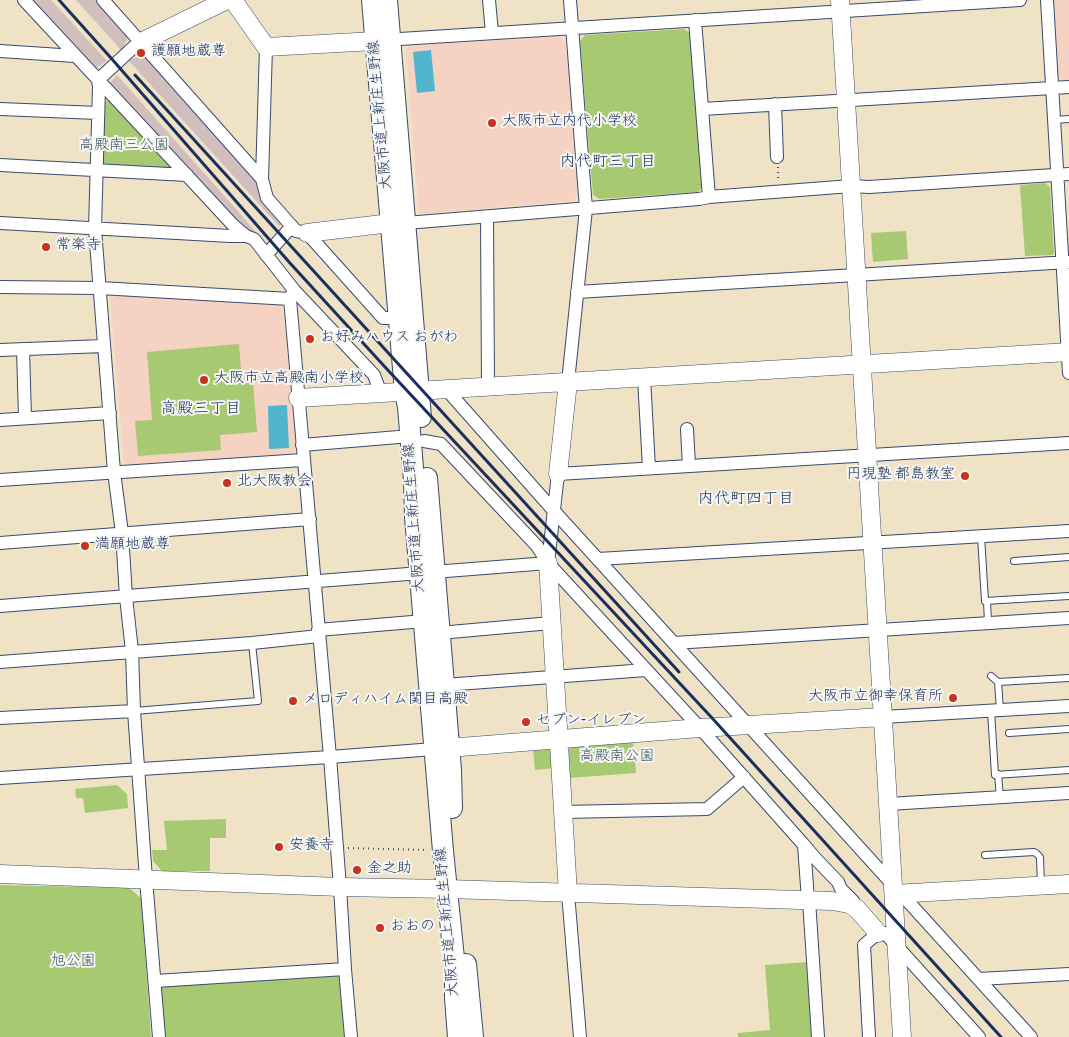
<!DOCTYPE html>
<meta charset="utf-8">
<style>
body{margin:0}
canvas{display:block;background:#efe2c5}
</style>
<canvas width="1069" height="1037"></canvas>
<script>
const ctx = document.querySelector('canvas').getContext('2d');
ctx.lineJoin = 'round';
function fill(path, color) { ctx.fillStyle = color; ctx.fill(path, 'evenodd'); }
const poly = rows => new Path2D(rows.map(r => 'M' + r).join(''));
function trace(path, color, width, dash) { ctx.strokeStyle = color; ctx.lineWidth = width; ctx.lineCap = dash ? 'butt' : 'round'; ctx.setLineDash(dash || []); ctx.stroke(path); }
function write(font, color, halo, rows, align = 'center') {
  ctx.font = font + ' Dekko,"Klee One",sans-serif'; ctx.lineWidth = 4; ctx.setLineDash([]); ctx.textBaseline = 'middle'; ctx.strokeStyle = halo; ctx.fillStyle = color; for (const [text, x, y, turn = 0] of rows) {
    ctx.save(); ctx.translate(x, y); ctx.rotate((+turn || 0) * Math.PI / 180); ctx.textAlign = isNaN(turn) ? turn : align; if (halo) ctx.strokeText(text, 0, 0); ctx.fillText(text, 0, 0); ctx.restore();
  }
}
fill(poly([
 [1053,0,1069,0,1069,82,1063,82,1058,77],
 [560,36,566,42,578,195,573,201,419,214,406,50,409,46],
 [114,295,278,304,283,310,297,450,290,455,127,466,124,462,110,298]
]), '#f5d2c2');
fill(poly([
 [30,0,51,0,107,61,95,69],
 [76,0,96,0,128,37,122,51],
 [144,53,258,183,283,223,279,226,129,61],
 [117,75,236,209,260,237,242,226,109,84]
]), '#d1bfbd');
fill(poly([
 [684,29,691,34,703,187,698,192,599,199,593,195,580,41,585,35],
 [109,100,171,167,170,169,106,167,102,163,104,102],
 [1045,183,1050,187,1054,253,1053,255,1025,256,1020,186,1021,185],
 [906,231,908,259,873,262,871,233],
 [239,344,242,383,253,383,257,432,220,435,221,450,138,456,135,421,152,420,147,352],
 [633,741,636,773,568,778,567,751,572,746],
 [549,747,553,750,555,768,535,770,533,748],
 [117,785,127,794,128,808,85,813,83,798,76,798,75,789],
 [226,819,226,838,210,838,210,871,162,871,153,861,152,850,167,850,164,821],
 [0,885,129,888,141,898,151,1037,0,1037],
 [808,962,814,1037,738,1037,738,1033,770,1030,765,965],
 [340,976,344,1037,164,1037,161,984]
]), '#a7c972');
fill(poly([
 [431,50,435,91,417,93,413,52],
 [287,405,289,448,269,449,268,406]
]), '#4fb6cd');
const lane = poly([
 [1054,120,1069,119],
 [981,536,985,601,1069,596],
 [1014,561,1069,557],
 [987,601,988,623],
 [991,676,998,682,1000,710],
 [998,682,1069,678],
 [134,711,258,701,252,643],
 [991,711,995,775,1069,770],
 [1009,733,1069,729],
 [998,774,1000,798],
 [985,855,1034,852,1036,853,1040,857,1041,884]
]);
const street = poly([
 [24,0,233,225,246,236,254,239,294,290,374,375,381,394],
 [103,0,262,179],
 [489,0,492,33],
 [1047,0,1069,373],
 [695,20,709,197],
 [384,40,1020,0],
 [266,47,262,179,267,198,296,231,307,233,383,318,399,318],
 [0,51,75,56],
 [98,80,99,87,95,229,114,472,122,533,126,597,132,651,134,711,146,879,159,1037],
 [98,80,137,44,141,42],
 [775,104,777,157],
 [0,109,98,113],
 [702,109,1069,87],
 [0,165,187,175],
 [487,217,488,387],
 [0,223,230,236,246,236],
 [406,223,699,199,709,197,851,186,869,187,1069,174],
 [266,255,292,226],
 [0,287,100,288,290,299],
 [294,290,290,299,330,757,340,887,345,969,351,1037],
 [577,292,1069,262],
 [23,349,25,418],
 [0,350,104,346],
 [644,378,649,468],
 [568,382,586,209,570,0],
 [447,390,554,511,1031,1037],
 [0,420,110,413],
 [687,429,689,466],
 [424,441,441,444,537,546,548,563,700,728,804,845,815,858,838,882,841,889,853,901,856,907],
 [302,445,411,436],
 [0,480,303,460],
 [0,543,310,519],
 [598,559,1069,531],
 [0,606,548,563,558,474,1069,443],
 [318,630,424,621],
 [439,633,551,623],
 [674,643,1069,618],
 [0,662,252,643,319,636],
 [444,685,646,670],
 [883,717,1069,706],
 [0,718,134,711],
 [0,778,330,757,434,749],
 [888,804,1069,793],
 [563,812,707,809,744,777],
 [804,845,808,900],
 [568,893,580,1037],
 [809,900,818,1037],
 [979,979,1069,974],
 [155,981,345,969],
 [869,1037,864,945,878,933,885,933,979,1037]
]);
const secondary = poly([
 [233,0,266,47,375,41],
 [840,0,902,1037],
 [141,42,227,0],
 [307,233,391,223],
 [298,398,1069,352],
 [558,474,568,382],
 [548,563,568,893],
 [435,749,700,728,883,717],
 [0,874,340,887,447,889,832,901,849,904,857,909,878,933],
 [894,894,1069,884]
]);
const primary = poly([
 [372,0,405,392,408,407,414,480,415,517,443,851,455,968,455,998,458,1037],
 [387,0,421,417],
 [427,478,451,770,452,808],
 [466,964,473,1037]
]);
trace(lane, '#3b4a6d', 8);
trace(street, '#3b4a6d', 14);
trace(secondary, '#3b4a6d', 19);
trace(primary, '#3b4a6d', 22);
trace(poly([
 [778,167,778,180],
 [348,848,428,850]
]), '#3b4a6d', 2, [1, 4]);
trace(lane, '#fff', 6);
trace(street, '#fff', 12);
trace(secondary, '#fff', 18);
trace(primary, '#fff', 20);
trace(poly([
 [59,0,111,58,289,262,385,367,713,719,1001,1037],
 [135,75,679,672]
]), '#1b2f5e', 3);
for (const [x, y, r, color] of [
 [141,53,5,"#c8321e"],
 [492,123,5,"#c8321e"],
 [46,247,5,"#c8321e"],
 [310,339,5,"#c8321e"],
 [204,380,5,"#c8321e"],
 [965,476,5,"#c8321e"],
 [227,483,5,"#c8321e"],
 [85,546,5,"#c8321e"],
 [953,698,5,"#c8321e"],
 [293,701,5,"#c8321e"],
 [526,722,5,"#c8321e"],
 [279,847,5,"#c8321e"],
 [357,870,5,"#c8321e"],
 [380,928,5,"#c8321e"]
]) { const dot = new Path2D(); dot.arc(x, y, r, 0, 2 * Math.PI); ctx.fillStyle = color; ctx.fill(dot); trace(dot, '#f6f6f2', 2); }
write('15px', '#1b2f5e', '#f6f6f2', [
 ["護願地蔵尊",151,53],
 ["大阪市立内代小学校",502,123],
 ["常楽寺",56,247],
 ["お好みハウス おがわ",320,339],
 ["大阪市立高殿南小学校",214,380],
 ["円現塾 都島教室",955,476,"right"],
 ["北大阪教会",237,483],
 ["満願地蔵尊",95,546],
 ["大阪市立御幸保育所",943,698,"right"],
 ["メロディハイム関目高殿",303,701],
 ["セブン-イレブン",536,722],
 ["安養寺",289,847],
 ["金之助",367,870],
 ["おおの",390,928]
], 'left');
write('15px', '#1b2f5e', '#f6f6f2', [
 ["大阪市道上新庄生野線",382,115,-95],
 ["大阪市道上新庄生野線",416,518,-94],
 ["大阪市道上新庄生野線",449,922,-95]
]);
write('15px', '#3e5663', '#f6f6f2', [
 ["高殿南三公園",124,147],
 ["高殿南公園",617,758],
 ["旭公園",73,963]
]);
write('16px', '#1b2f5e', '#f6f6f2', [
 ["内代町三丁目",608,164],
 ["高殿三丁目",201,411],
 ["内代町四丁目",746,501]
]);
</script>
